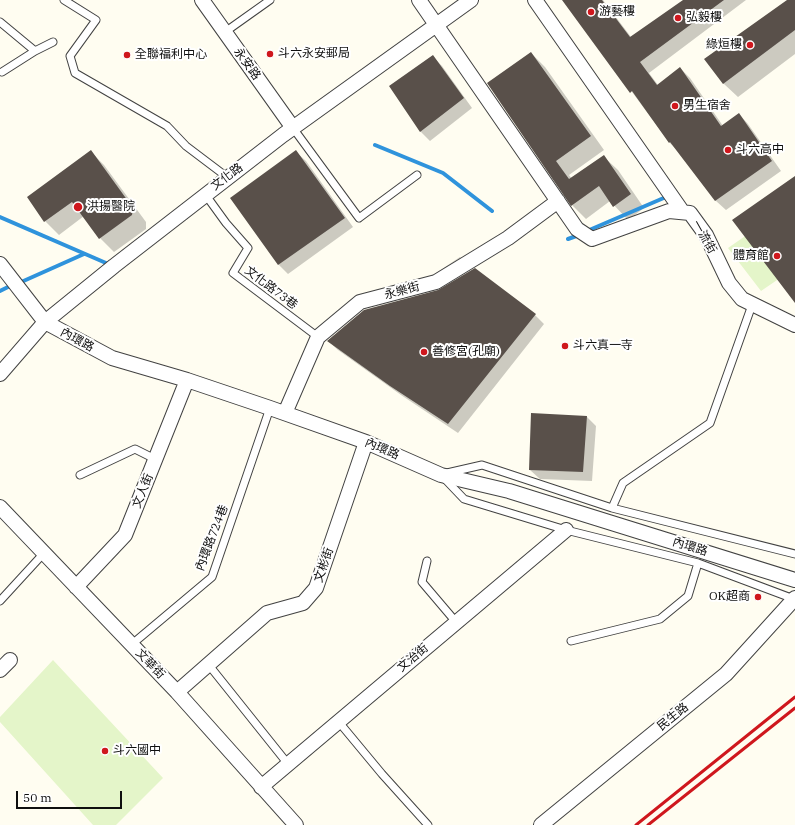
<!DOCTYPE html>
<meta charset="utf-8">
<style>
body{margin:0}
#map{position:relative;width:795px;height:825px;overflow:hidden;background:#fffdf1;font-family:"IBM Plex Serif",serif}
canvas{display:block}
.scale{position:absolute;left:16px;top:791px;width:106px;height:18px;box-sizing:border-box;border:2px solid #0f0f0f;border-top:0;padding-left:5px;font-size:12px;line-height:14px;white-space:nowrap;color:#0f0f0f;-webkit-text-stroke:3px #fff;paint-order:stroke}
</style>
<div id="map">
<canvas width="795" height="825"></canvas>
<div class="scale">50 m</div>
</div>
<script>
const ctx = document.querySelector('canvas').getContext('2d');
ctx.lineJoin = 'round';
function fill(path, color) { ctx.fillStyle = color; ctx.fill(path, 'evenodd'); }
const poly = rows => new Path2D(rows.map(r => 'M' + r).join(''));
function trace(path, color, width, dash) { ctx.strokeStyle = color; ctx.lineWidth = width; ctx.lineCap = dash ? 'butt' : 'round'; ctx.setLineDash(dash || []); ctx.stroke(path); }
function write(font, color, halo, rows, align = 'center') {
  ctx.font = font + ' "IBM Plex Serif","Noto Sans TC",serif'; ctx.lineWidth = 4; ctx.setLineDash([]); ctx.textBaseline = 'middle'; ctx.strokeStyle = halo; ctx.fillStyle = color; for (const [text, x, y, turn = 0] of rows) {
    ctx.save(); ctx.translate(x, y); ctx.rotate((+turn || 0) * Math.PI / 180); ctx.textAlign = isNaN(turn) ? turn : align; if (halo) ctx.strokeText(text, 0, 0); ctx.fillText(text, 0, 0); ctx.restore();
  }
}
fill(poly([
 [751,232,783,276,761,291,728,248],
 [53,660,163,778,116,825,93,825,0,722,0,717]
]), '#e4f5c9');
fill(poly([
 [564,0,603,0,631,37,685,0,746,0,649,73,658,85,680,68,690,78,723,126,739,114,748,124,781,171,726,210,716,201,679,152,669,142],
 [789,0,795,0,795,54,738,97,724,84,706,60],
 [531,53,545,67,604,150,569,175,572,179,604,157,618,170,644,208,628,220,610,201,586,219,572,205,488,83],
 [432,56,442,66,472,108,430,141,421,132,391,87],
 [91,152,104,165,146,222,146,229,114,252,100,238,84,216,59,235,45,221],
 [296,152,306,161,353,227,288,274,279,265],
 [460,257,469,266,441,283,433,275],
 [475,269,535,315,544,324,458,433,401,395,338,350,328,341,439,291],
 [532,414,587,417,596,426,592,481,540,479,530,470]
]), '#0003');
trace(poly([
 [375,145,443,173,492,211],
 [0,217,106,263],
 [587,231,666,197],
 [568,239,579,235],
 [19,283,84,254],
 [0,291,12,285]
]), '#2f93dc', 4);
fill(poly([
 [562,0,602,0,630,37,683,0,724,0,640,62,657,85,680,67,721,126,739,113,772,161,715,201,670,142,669,143,632,91,630,93],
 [787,0,795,0,795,30,723,84,704,59],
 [531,52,591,136,556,161,569,179,604,155,631,194,613,207,599,186,571,206,487,83],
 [433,55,464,98,420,132,389,86],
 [91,150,133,208,132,215,99,239,72,202,44,222,27,197],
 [296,150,345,218,278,265,230,198],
 [795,176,795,303,732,220],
 [475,268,536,314,448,424,390,386,327,341,364,310,438,290],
 [531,413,587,416,583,472,529,470]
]), '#59504a');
const lane = poly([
 [64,0,96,20,70,56,75,73,167,126,186,146,227,177],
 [0,22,35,51,2,72],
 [225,32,270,0],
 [35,51,53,42],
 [293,128,359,218,417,175],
 [205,194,226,223,248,248,233,273,318,337],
 [447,473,482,465,612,508,795,554],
 [80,475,135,449,155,459],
 [444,478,464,499,566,530,698,563,794,599],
 [612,508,623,483,710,423,752,305],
 [427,561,422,582,456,622],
 [0,601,44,553],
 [571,641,660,619,688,596,698,563],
 [131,645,212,577,270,408],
 [208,664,288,764],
 [338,721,382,774,428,825]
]);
const street = poly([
 [202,0,293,128],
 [419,0,577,229,592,239,669,211,690,213,706,235,729,283,742,299,795,325],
 [535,0,682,211],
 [0,264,45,322,112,358,187,380,270,408,366,442,441,475,509,491,795,580],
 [0,374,45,322,114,266,283,135,471,0],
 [285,413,318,337,360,302,436,282,508,238,558,201],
 [0,507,177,692,296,825],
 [76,587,125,535,187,380],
 [0,670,10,660],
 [177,692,267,613,303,603,316,588,366,442],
 [261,787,566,530],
 [541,825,726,674,795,598]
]);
trace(lane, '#424242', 9);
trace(street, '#424242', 16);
trace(lane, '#fff', 7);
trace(street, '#fff', 14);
trace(poly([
 [636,825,795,697],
 [648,825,795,708]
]), '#cf171d', 3);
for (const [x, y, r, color] of [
 [591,12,4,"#cf171d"],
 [678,18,4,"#cf171d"],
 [750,45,4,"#cf171d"],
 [270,54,4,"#cf171d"],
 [127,55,4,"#cf171d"],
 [675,106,4,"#cf171d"],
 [728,150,4,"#cf171d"],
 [78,207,5,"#cf171d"],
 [777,256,4,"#cf171d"],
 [565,346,4,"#cf171d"],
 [424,352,4,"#cf171d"],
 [758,597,4,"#cf171d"],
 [105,751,4,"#cf171d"]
]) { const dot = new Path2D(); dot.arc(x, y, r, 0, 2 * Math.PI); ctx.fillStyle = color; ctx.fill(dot); trace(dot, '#fff', 1.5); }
write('12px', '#0f0f0f', '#fff', [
 ["游藝樓",599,12],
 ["弘毅樓",686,18],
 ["綠烜樓",742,45,"right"],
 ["斗六永安郵局",278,54],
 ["全聯福利中心",135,55],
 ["男生宿舍",683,106],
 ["斗六高中",736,150],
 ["洪揚醫院",87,207],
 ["體育館",769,256,"right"],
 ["斗六真一寺",573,346],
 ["善修宮(孔廟)",432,352],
 ["OK超商",750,597,"right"],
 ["斗六國中",113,751]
], 'left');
write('12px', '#0f0f0f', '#fff', [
 ["永安路",247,64,54],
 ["文化路",227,177,-37],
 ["一流街",704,237,60],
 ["文化路73巷",271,288,37],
 ["永樂街",402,291,-15],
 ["內環路",77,340,28],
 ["內環路",382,449,23],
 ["文人街",143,491,-68],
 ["內環路724巷",212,538,-69],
 ["內環路",690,547,17],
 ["文彬街",324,565,-71],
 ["文治街",413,658,-40],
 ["文華街",150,664,46],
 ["民生路",673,717,-39]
]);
</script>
